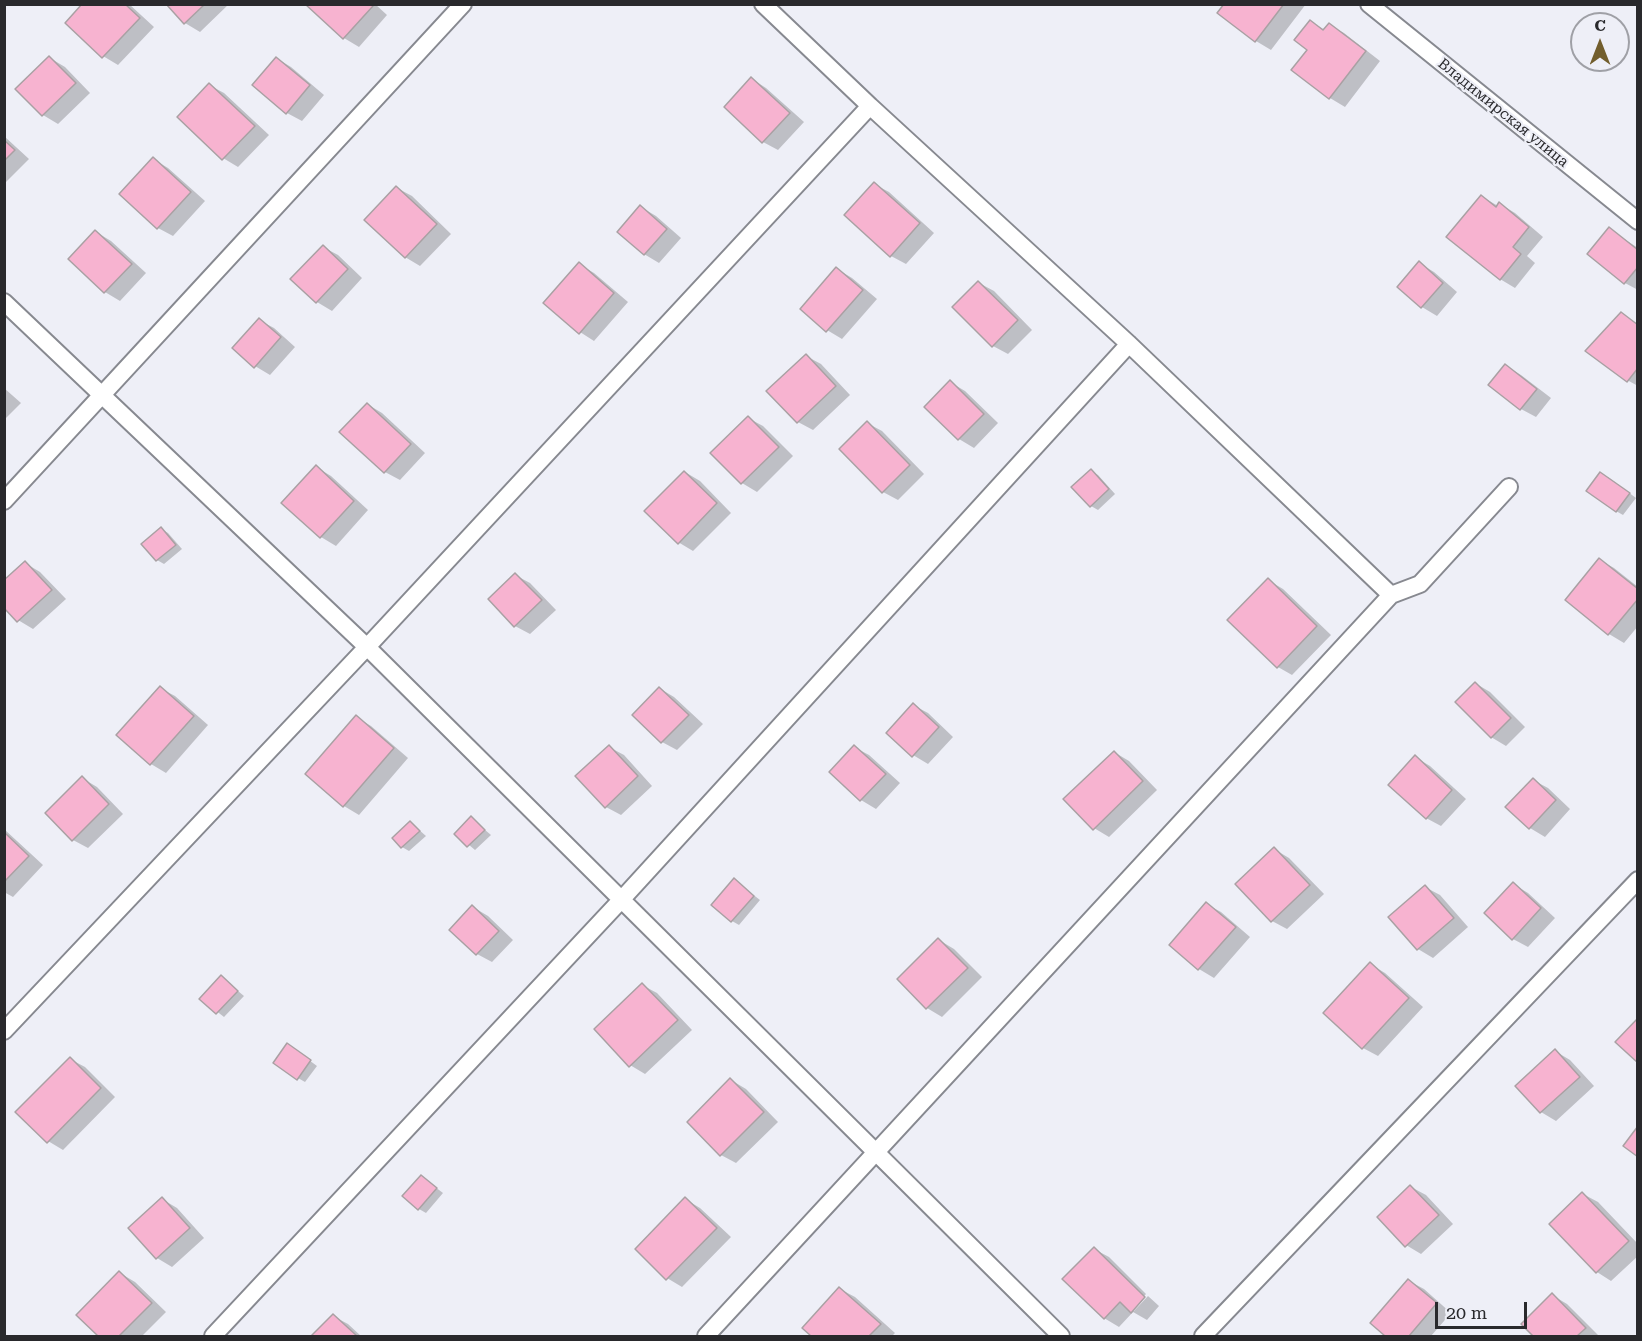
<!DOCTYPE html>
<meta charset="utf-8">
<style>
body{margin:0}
#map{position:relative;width:1642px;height:1341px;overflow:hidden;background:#eeeff7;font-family:"Roboto Serif",serif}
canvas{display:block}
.frame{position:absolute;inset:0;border:6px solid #29292c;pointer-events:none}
.north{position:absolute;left:1570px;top:12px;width:60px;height:60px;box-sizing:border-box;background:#eeeff7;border:2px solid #9fa0a6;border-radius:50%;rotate:0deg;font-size:16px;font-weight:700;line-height:24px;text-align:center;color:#29292c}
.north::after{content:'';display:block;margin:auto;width:21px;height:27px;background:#725e2d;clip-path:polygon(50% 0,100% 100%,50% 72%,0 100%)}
.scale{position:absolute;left:1435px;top:1302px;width:92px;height:27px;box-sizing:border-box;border:3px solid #29292c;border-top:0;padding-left:8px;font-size:18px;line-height:21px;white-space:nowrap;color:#29292c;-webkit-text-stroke:4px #eeeff7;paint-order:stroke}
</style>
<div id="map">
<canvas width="1642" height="1341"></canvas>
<div class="frame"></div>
<div class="north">С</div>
<div class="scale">20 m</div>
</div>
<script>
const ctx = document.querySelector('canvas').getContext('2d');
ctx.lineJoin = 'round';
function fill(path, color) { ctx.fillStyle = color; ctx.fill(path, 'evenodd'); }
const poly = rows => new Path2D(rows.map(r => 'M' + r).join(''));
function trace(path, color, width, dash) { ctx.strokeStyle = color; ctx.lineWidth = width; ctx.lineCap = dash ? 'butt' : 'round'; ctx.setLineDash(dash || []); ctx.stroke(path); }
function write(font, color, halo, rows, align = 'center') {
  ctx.font = font + ' "Roboto Serif",serif'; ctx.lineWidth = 4.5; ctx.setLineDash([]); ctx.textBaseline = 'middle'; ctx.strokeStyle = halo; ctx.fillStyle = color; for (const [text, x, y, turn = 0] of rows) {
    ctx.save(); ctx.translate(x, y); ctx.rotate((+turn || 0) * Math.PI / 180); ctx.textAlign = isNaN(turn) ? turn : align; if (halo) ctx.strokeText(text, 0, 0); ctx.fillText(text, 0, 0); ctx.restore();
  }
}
fill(poly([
 [84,4,129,4,154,27,118,65,103,56],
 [168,4,229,4,200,32,185,23],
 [307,4,375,4,387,15,359,47,344,38],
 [1226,4,1306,4,1271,50,1256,41],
 [1311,22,1325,30,1329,25,1344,33,1380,61,1345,107,1330,98,1293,70,1309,50],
 [50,58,65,67,90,93,58,124,43,115,18,89],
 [276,58,291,67,324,95,302,121,287,113,254,85],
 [752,79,766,88,804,122,778,150,763,142],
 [209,85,224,93,269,135,238,167,223,158],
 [4,136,29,159,4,184],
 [153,159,168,168,205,201,173,236,158,228,121,194],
 [874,184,889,192,934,233,906,264,891,256],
 [397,188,412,196,451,234,420,266,405,257],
 [1481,196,1498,206,1500,204,1515,213,1543,237,1527,256,1535,263,1515,288,1500,279],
 [641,207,656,216,681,238,659,263,644,254],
 [1609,229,1638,248,1638,290,1625,283],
 [96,232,111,241,146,273,120,301,105,292,70,259],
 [323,247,338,255,362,278,332,311,317,302],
 [1419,263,1434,272,1457,292,1437,316,1422,307,1399,287],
 [579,264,594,273,628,302,594,341,580,332],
 [837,269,852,278,877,299,842,339,827,330],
 [979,283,994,291,1032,330,1008,354,993,346],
 [1621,314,1638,324,1638,386,1627,380],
 [259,320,274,328,295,347,270,375,255,366],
 [806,356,821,364,850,395,813,430,798,422],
 [1506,366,1521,375,1551,398,1536,417,1521,409,1491,385],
 [950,382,965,391,998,423,974,448,959,439],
 [4,388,21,403,4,420],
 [367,404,382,413,425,453,400,480,385,472,341,432],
 [748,418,763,426,793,456,757,492,742,483],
 [867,423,882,431,924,474,898,500,883,492],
 [316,467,331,476,368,510,336,546,321,537,283,503],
 [1091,471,1098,475,1115,494,1098,510,1091,506],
 [685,472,700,481,731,513,693,551,678,542],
 [1608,477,1636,498,1623,515,1616,511],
 [161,529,168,533,182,549,164,564,157,560],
 [1600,560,1614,568,1638,587,1638,626,1624,643,1609,634,1567,600],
 [25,563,40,572,66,599,33,629,18,620],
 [515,575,530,583,556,610,530,634,515,626],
 [1268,580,1283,589,1331,635,1292,675,1278,667],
 [1475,683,1490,692,1525,727,1506,746,1491,737],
 [160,688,175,696,208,725,166,773,151,764,118,735],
 [659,688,674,697,703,724,677,750,662,742],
 [913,705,928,713,953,737,928,764,913,755],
 [356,717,371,726,408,758,359,815,344,806,307,774],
 [609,747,624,755,652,786,621,815,606,807],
 [854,747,869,755,900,783,876,809,861,800,831,772],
 [1114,752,1129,761,1157,790,1109,837,1094,828],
 [1415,757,1430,766,1466,799,1441,826,1426,818],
 [82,778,97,787,123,814,88,848,73,840],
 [1533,780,1548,788,1570,809,1545,837,1530,828],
 [471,818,491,835,475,850,456,834],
 [410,822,426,836,409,851,402,847,394,838],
 [4,829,43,865,13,897,4,892],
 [1274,849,1289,858,1324,894,1287,929,1272,921],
 [734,880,760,900,739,925,732,921],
 [1513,884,1528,893,1555,918,1528,947,1513,939],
 [1425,887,1440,895,1468,927,1433,958,1418,949],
 [1206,904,1221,912,1250,937,1214,978,1199,969,1171,945],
 [473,907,488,916,513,940,492,962,477,954],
 [939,940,954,949,982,977,942,1017,927,1008],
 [1370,964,1385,973,1423,1007,1378,1056,1363,1048],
 [221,977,244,996,224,1017,201,999],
 [642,985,657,993,692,1030,645,1074,630,1065],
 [294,1049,317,1066,305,1082,298,1078],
 [1555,1051,1570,1060,1594,1086,1556,1121,1541,1112],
 [70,1059,85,1067,115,1097,63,1150,48,1141],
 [731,1080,746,1089,778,1122,736,1163,721,1155],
 [422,1177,443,1193,426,1213,419,1209],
 [1411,1187,1426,1195,1453,1224,1421,1254,1406,1245],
 [1583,1194,1598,1202,1638,1244,1638,1256,1611,1281,1597,1272],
 [162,1199,177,1208,204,1238,172,1267,157,1258,130,1228],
 [685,1199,700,1208,731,1237,682,1287,667,1278],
 [1094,1249,1109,1257,1146,1294,1130,1311,1134,1311,1148,1296,1159,1306,1147,1320,1133,1312,1119,1327,1104,1318],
 [120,1273,135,1282,166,1312,142,1336,100,1336,78,1315],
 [1409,1281,1424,1289,1451,1313,1431,1336,1387,1336,1372,1323],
 [840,1289,855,1297,895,1333,892,1336,813,1336,804,1328],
 [1552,1295,1567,1304,1599,1336,1535,1336,1523,1324],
 [333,1316,348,1324,361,1336,313,1336]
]), '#0003');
const building = poly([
 [82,4,125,4,140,18,102,58,65,23,82,4],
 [166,4,205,4,184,24,166,4],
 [305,4,372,4,373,6,343,39,305,4],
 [1224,4,1284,4,1255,42,1217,13,1224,4],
 [1310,20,1323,30,1329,23,1366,51,1329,99,1291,70,1307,50,1294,40,1310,20],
 [49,56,76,83,42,116,15,89,49,56],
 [276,57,310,85,286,114,252,85,276,57],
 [751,77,790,113,762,143,724,107,751,77],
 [209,83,255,126,222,160,177,117,209,83],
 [4,140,15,150,4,161,4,140],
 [153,157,191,192,157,229,119,194,153,157],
 [874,182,920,223,890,257,844,215,874,182],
 [396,186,437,224,405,258,364,220,396,186],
 [1481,195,1496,207,1499,202,1529,227,1513,247,1521,254,1500,280,1446,237,1481,195],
 [640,205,667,229,644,255,617,232,640,205],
 [1609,227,1638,250,1638,267,1624,284,1587,254,1609,227],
 [95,230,132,264,104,293,68,259,95,230],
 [323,245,348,269,316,303,290,279,323,245],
 [1419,261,1443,283,1421,308,1397,287,1419,261],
 [579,262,614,293,579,334,543,303,579,262],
 [836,267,863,290,826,332,800,309,836,267],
 [978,281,1018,320,992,347,952,307,978,281],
 [1621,312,1638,325,1638,368,1627,382,1585,351,1621,312],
 [259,318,281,337,254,368,232,348,259,318],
 [806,354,836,386,797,423,766,391,806,354],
 [1505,364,1537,389,1520,410,1488,385,1505,364],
 [950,380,984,414,958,440,924,407,950,380],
 [367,403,411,444,384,473,339,432,367,403],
 [748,416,779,447,741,484,710,453,748,416],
 [867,421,910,465,882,493,839,449,867,421],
 [316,465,354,501,320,538,281,503,316,465],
 [1091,469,1109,489,1090,507,1071,487,1091,469],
 [684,471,717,503,678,544,644,511,684,471],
 [1600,472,1630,493,1616,512,1586,491,1600,472],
 [161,527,176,545,156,561,141,544,161,527],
 [1599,558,1638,589,1638,599,1608,635,1565,600,1599,558],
 [25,561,52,590,17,622,4,608,4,580,25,561],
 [515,573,542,600,514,627,488,599,515,573],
 [1268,578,1317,626,1277,668,1227,620,1268,578],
 [1475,682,1511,718,1491,738,1455,702,1475,682],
 [160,686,194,716,150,765,116,735,160,686],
 [659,687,689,715,661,743,632,715,659,687],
 [913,703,939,727,912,757,886,733,913,703],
 [356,715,394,748,343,807,305,774,356,715],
 [609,745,638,776,605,808,575,776,609,745],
 [854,745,886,774,860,801,829,772,854,745],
 [1114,751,1143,781,1093,830,1063,799,1114,751],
 [1415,755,1452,790,1426,819,1388,785,1415,755],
 [82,776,109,804,72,841,45,813,82,776],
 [1533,778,1556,800,1529,829,1505,807,1533,778],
 [471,816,485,830,467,847,454,834,471,816],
 [410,821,420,831,401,848,392,838,410,821],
 [4,832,29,856,4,882,4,832],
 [1274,847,1310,885,1271,922,1235,884,1274,847],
 [734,878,754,896,731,922,711,905,734,878],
 [1513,882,1541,908,1512,940,1484,913,1513,882],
 [1425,885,1454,918,1417,950,1388,917,1425,885],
 [1206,902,1236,927,1198,970,1169,945,1206,902],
 [472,905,499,931,476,955,449,930,472,905],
 [938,938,968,968,926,1009,897,979,938,938],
 [1370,962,1409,998,1362,1049,1323,1013,1370,962],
 [221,975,238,991,216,1014,199,999,221,975],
 [642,983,678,1020,629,1067,594,1029,642,983],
 [1638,1018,1638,1063,1615,1042,1638,1018],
 [287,1043,311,1060,297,1080,273,1063,287,1043],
 [1555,1049,1580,1077,1540,1113,1515,1086,1555,1049],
 [70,1057,101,1088,47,1143,15,1112,70,1057],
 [730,1078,764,1112,720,1156,687,1122,730,1078],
 [1638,1126,1638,1157,1623,1146,1638,1126],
 [421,1175,437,1188,418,1210,402,1196,421,1175],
 [1410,1185,1439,1215,1405,1247,1377,1217,1410,1185],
 [1582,1192,1629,1241,1596,1273,1549,1224,1582,1192],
 [162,1197,190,1228,156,1259,128,1228,162,1197],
 [685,1197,717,1228,666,1280,635,1249,685,1197],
 [1094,1247,1145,1297,1131,1313,1120,1302,1104,1319,1062,1279,1094,1247],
 [119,1271,152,1303,119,1336,98,1336,76,1315,119,1271],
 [1408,1279,1437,1303,1409,1336,1385,1336,1370,1323,1408,1279],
 [839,1287,881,1324,869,1336,811,1336,802,1328,839,1287],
 [1552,1293,1586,1328,1577,1336,1533,1336,1521,1324,1552,1293],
 [333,1314,357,1336,311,1336,333,1314]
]);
fill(building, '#f7b3d0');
trace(building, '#a9a0a3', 1.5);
const service = poly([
 [763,4,870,106],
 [1369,4,1638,221],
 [4,302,367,647,1061,1336],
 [4,501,463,4],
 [4,1031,367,647,870,106,1129,344,1391,595],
 [213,1336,622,899,1129,344],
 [706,1336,1391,595,1420,584,1509,487],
 [1203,1336,1638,880]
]);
trace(service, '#878990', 20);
trace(service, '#fff', 16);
write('15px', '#29292c', '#eeeff7', [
 ["Владимирская улица",1503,113,39]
]);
</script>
